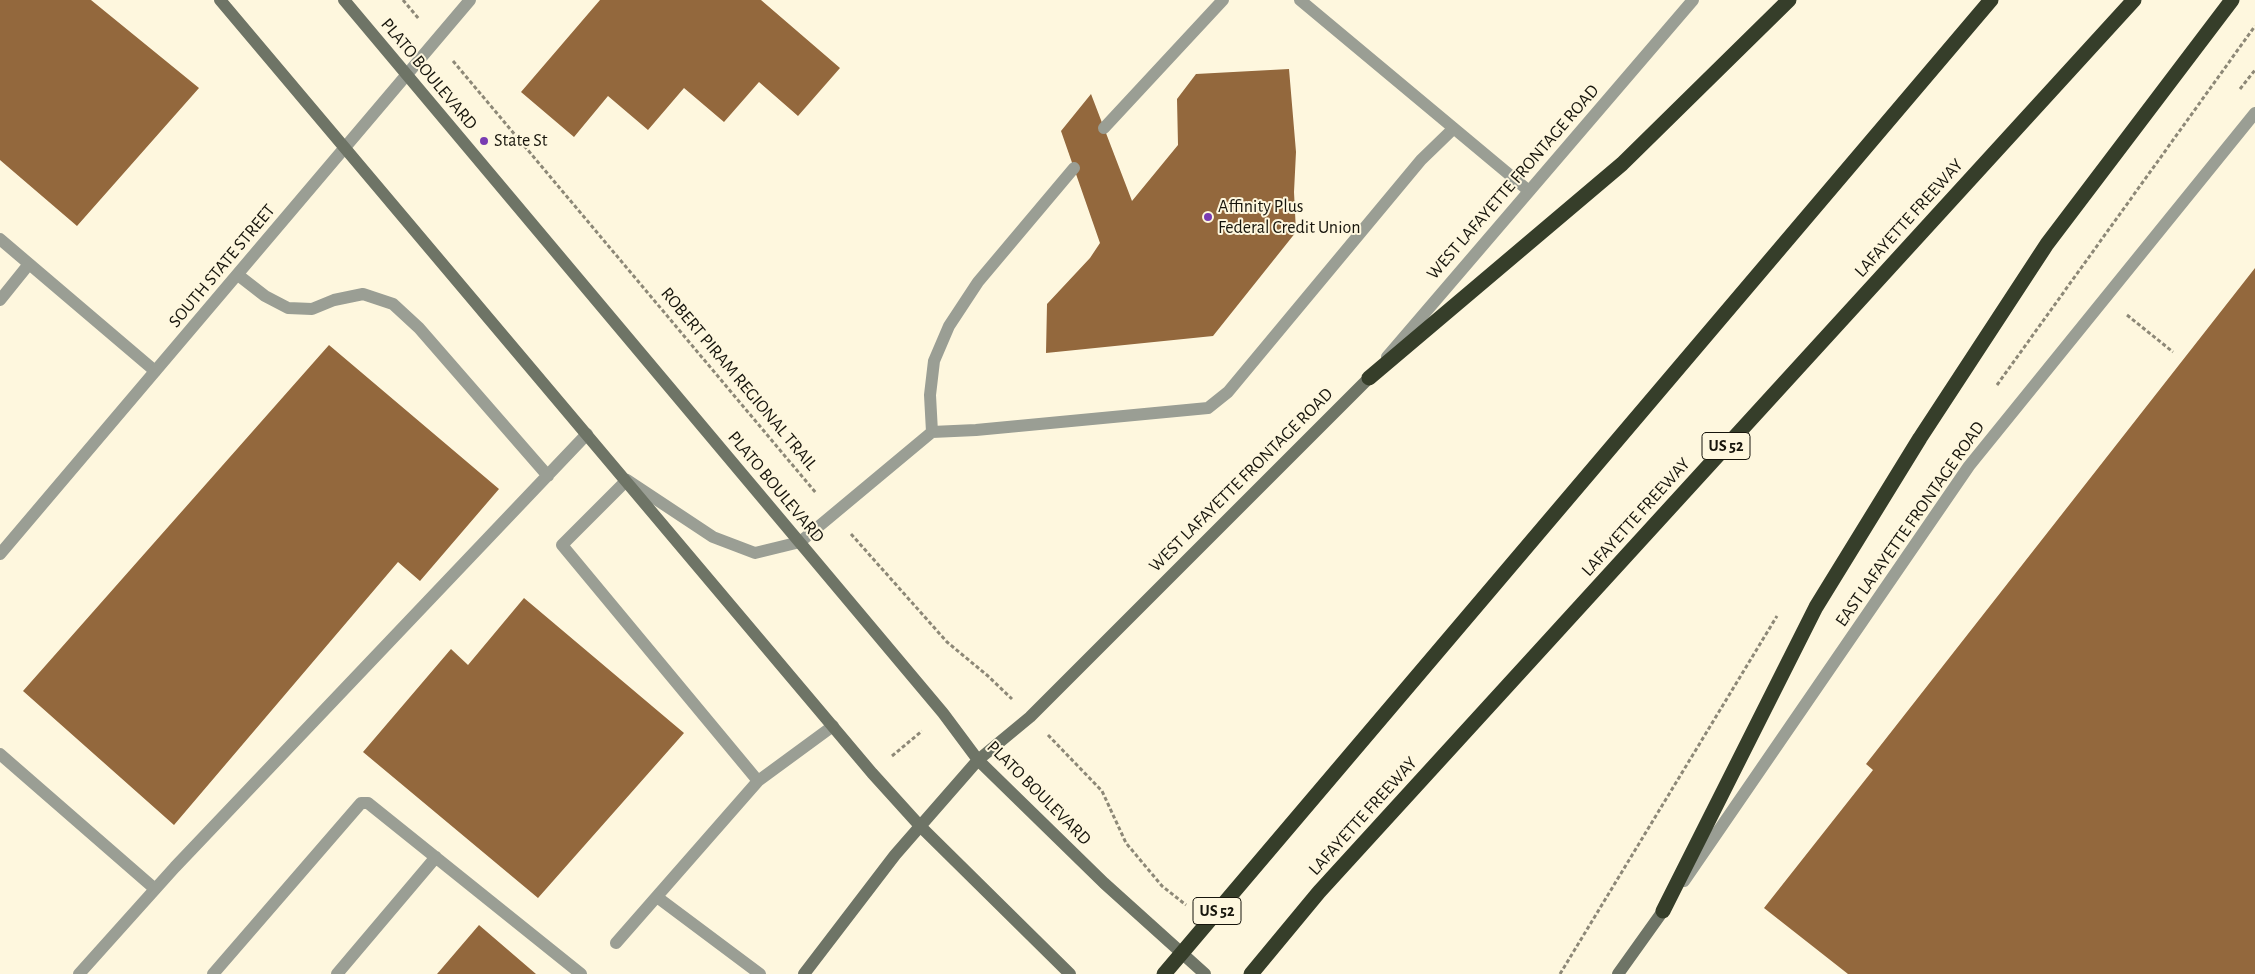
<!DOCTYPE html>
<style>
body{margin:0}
canvas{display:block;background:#fef7de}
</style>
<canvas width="2255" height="974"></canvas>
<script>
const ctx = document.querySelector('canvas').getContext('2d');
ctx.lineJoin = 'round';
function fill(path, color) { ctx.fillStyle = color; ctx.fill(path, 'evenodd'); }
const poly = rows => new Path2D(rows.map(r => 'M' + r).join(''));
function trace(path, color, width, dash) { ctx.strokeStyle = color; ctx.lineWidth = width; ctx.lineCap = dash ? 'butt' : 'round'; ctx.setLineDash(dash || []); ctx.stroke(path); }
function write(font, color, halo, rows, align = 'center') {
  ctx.font = font + ' "Alegreya Sans",sans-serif'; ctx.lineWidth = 4; ctx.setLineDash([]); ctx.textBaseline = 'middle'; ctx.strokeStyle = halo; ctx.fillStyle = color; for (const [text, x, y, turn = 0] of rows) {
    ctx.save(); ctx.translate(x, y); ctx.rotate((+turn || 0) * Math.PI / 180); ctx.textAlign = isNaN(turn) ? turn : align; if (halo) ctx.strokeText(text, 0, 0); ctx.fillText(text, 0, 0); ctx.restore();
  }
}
fill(poly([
 [0,0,91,0,199,88,77,226,0,160],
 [600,0,761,0,840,68,798,116,759,82,724,122,684,88,648,130,608,96,574,137,521,92],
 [1289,69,1296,152,1294,192,1296,232,1213,336,1046,353,1047,304,1090,258,1100,243,1061,131,1091,94,1132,201,1178,145,1177,99,1196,74],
 [2255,268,2255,974,1848,974,1764,908,1873,770,1866,764],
 [329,345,499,489,420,581,398,562,174,825,23,691],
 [524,598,684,733,538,898,363,752,451,649,468,665],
 [479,925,536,974,437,974]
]), '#93683d');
trace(poly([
 [403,0,419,19],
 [453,61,816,493],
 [2240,89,2255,70],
 [2127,315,2173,352],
 [1997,385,2255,26],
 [851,534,947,642,988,676,1012,699],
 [1048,735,1102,791,1126,843,1162,886,1186,905],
 [892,756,922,731],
 [1560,974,1777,616]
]), '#8d8877', 3, [4, 2.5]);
trace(poly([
 [1300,0,1529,191],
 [1104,128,1223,0],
 [0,239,155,371],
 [238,275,265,296,288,308,312,309,334,300,363,294,393,304,419,328,548,476],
 [0,300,29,264],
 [932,432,930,395,934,361,949,326,978,282,1074,168],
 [0,754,155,889],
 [758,781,833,726],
 [657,897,760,974],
 [616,943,758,781,562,545,627,480,713,537,755,553,800,542,932,432,976,430,1208,408,1228,392,1421,160,1453,129],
 [79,974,175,867,587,434],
 [213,974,361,803,368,803,581,974],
 [337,974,436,857]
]), '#9a9e94', 12);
trace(poly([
 [0,554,470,0]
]), '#9a9e94', 12);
trace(poly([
 [1387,357,1693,0],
 [1684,881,1969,466,2255,113]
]), '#9a9e94', 12);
trace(poly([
 [220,0,872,773,920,826,1070,974],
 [344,0,943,713,978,760,1104,883,1205,974],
 [804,974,895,855,978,760,1030,717,1369,378],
 [1618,974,1663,911]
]), '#6e7466', 12);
trace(poly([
 [1369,378,1622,164,1789,0],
 [1663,911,1816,607,1920,438,2047,244,2232,0],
 [1164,974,1991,0],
 [1251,974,1319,892,2134,0]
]), '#363e2a', 15);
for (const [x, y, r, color] of [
 [484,141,5,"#793cb2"],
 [1208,217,5,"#793cb2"]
]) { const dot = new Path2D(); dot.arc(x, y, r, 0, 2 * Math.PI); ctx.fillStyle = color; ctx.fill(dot); trace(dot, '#fef7de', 2); }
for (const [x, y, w] of [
 [1726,446,48],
 [1217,911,48]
]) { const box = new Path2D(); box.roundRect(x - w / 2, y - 13.5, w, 27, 4); ctx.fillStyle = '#fef7de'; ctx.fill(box); trace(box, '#17150c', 1); }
write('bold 16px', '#17150c', null, [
 ["US 52",1726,446],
 ["US 52",1217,911]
]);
write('18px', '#17150c', '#fef7de', [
 ["PLATO BOULEVARD",429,74,50],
 ["WEST LAFAYETTE FRONTAGE ROAD",1513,182,-49],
 ["LAFAYETTE FREEWAY",1909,218,-48],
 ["SOUTH STATE STREET",222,266,-50],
 ["ROBERT PIRAM REGIONAL TRAIL",739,379,50],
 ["WEST LAFAYETTE FRONTAGE ROAD",1241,480,-45],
 ["PLATO BOULEVARD",776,487,50],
 ["LAFAYETTE FREEWAY",1636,517,-48],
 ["EAST LAFAYETTE FRONTAGE ROAD",1910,524,-55],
 ["PLATO BOULEVARD",1039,793,45],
 ["LAFAYETTE FREEWAY",1363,816,-48]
]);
write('18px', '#17150c', '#fef7de', [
 ["State St",494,141],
 ["Affinity Plus",1218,207],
 ["Federal Credit Union",1218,228]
], 'left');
</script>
